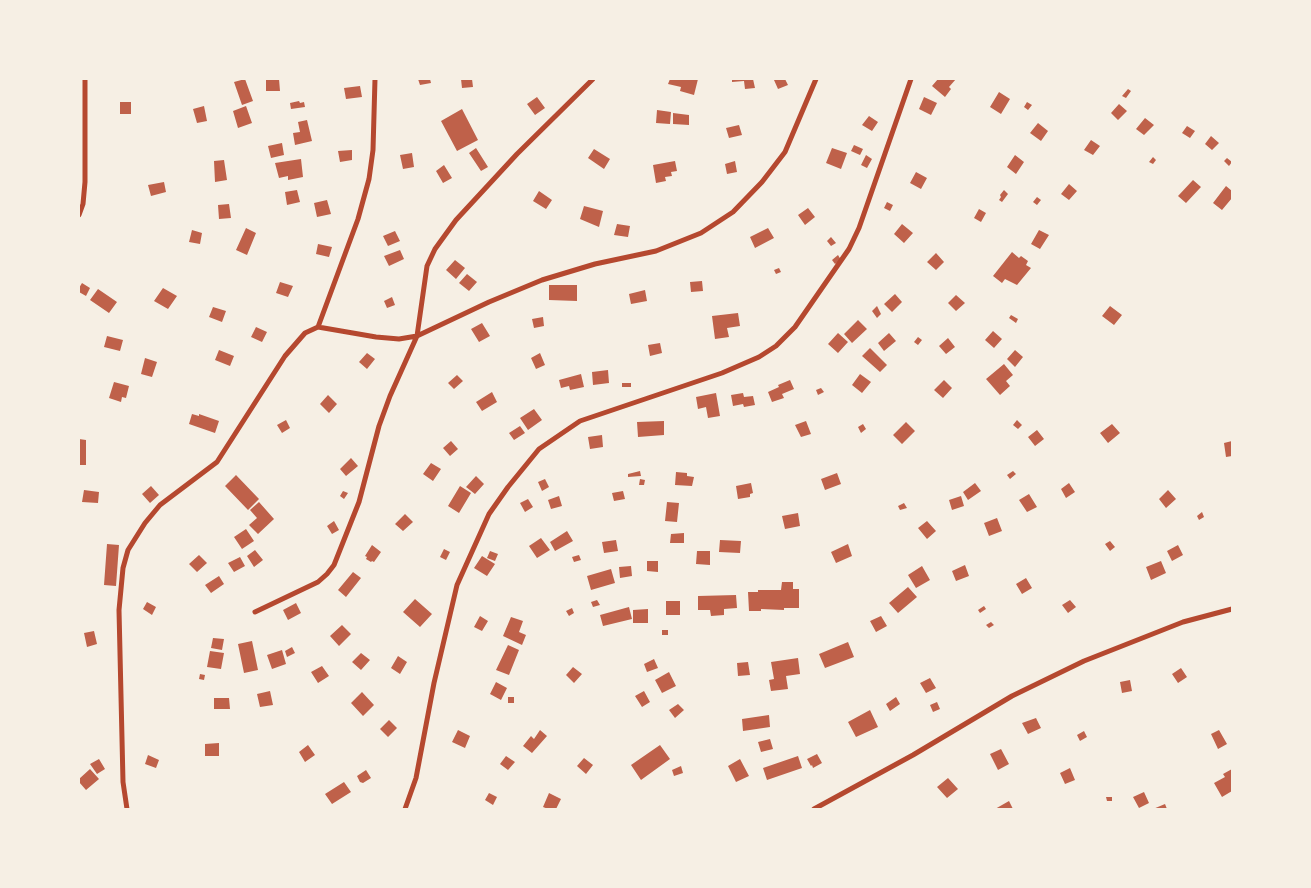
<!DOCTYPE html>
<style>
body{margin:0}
#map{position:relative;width:1311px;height:888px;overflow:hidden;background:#f6efe4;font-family:Manrope,sans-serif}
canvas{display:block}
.frame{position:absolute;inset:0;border:80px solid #f6efe4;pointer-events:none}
</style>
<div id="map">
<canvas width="1311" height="888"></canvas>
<div class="frame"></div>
</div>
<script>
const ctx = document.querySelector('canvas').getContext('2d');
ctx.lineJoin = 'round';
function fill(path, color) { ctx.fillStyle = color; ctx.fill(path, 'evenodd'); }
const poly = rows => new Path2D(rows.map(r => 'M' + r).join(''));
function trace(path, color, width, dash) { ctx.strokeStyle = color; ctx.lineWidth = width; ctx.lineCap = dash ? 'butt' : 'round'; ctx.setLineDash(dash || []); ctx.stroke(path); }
fill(poly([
 [245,79,253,101,242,105,234,82],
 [279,79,280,91,266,91,266,80],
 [418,79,430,79,431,83,420,85],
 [461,79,472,79,473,87,462,88],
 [670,79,698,79,694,95,680,91,681,87,668,84],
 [732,79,753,79,755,88,745,89,744,81,732,82],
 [778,79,785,79,788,85,778,89,774,80],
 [938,79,956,79,949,87,951,89,945,97,932,86],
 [360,86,362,97,346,99,344,88],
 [1128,89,1131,91,1126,98,1122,96],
 [999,92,1010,99,1001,114,990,107],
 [537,97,545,108,535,115,527,104],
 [924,97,937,103,931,115,919,109],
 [299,101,300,103,304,102,305,107,291,109,290,103],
 [120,102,131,102,131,114,120,114],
 [1027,102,1032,105,1028,110,1024,107],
 [1119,104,1127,111,1118,120,1111,113],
 [204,106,207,121,197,123,193,109],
 [246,106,252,123,238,128,233,111],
 [462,109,478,140,457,151,441,121],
 [657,110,671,112,670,124,656,123],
 [673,113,689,115,689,125,673,124],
 [869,116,878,122,872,131,862,125],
 [1145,118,1154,125,1144,135,1136,129],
 [307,120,312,141,295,145,293,133,300,132,298,122],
 [1038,123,1048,131,1041,141,1030,133],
 [739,125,742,135,729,138,726,128],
 [1187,126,1195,131,1190,138,1182,133],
 [1211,136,1219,143,1212,150,1205,144],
 [1091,140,1100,146,1093,155,1084,150],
 [282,143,284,155,271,158,268,146],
 [854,145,863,149,860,155,851,151],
 [476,148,488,167,481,171,469,153],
 [832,148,847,153,841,169,826,163],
 [594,149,610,159,604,169,588,158],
 [352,150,352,160,340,162,338,151],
 [412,153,414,167,403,169,400,155],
 [866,155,872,159,867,168,861,165],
 [1015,155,1024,162,1016,174,1007,167],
 [1153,157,1156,160,1153,164,1149,162],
 [1227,158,1232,162,1229,166,1224,161],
 [301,159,303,177,288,180,288,176,279,178,275,163],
 [224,160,227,180,215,182,214,161],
 [675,161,677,171,671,172,672,176,665,177,666,181,656,183,653,165],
 [735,161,737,172,727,174,725,164],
 [444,165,452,178,443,183,436,171],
 [916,172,927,178,921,189,910,183],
 [1193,180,1201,187,1186,203,1178,196],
 [164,182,166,192,151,196,148,185],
 [1069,184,1077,191,1069,200,1061,194],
 [1226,186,1232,191,1232,198,1222,210,1213,203],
 [297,190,300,202,287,205,285,192],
 [1004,190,1008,194,1002,202,999,200,1001,197,1000,195],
 [539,191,552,200,546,209,533,201],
 [1037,197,1041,200,1037,205,1033,202],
 [327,200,331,214,317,217,314,203],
 [887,202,893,205,890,211,884,208],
 [229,204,231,218,219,219,218,205],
 [584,206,603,211,599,227,580,219],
 [808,208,815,217,805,225,798,215],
 [979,209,986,213,981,222,974,218],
 [617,224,630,226,628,237,614,235],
 [902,224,913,233,904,243,894,234],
 [246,228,256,233,247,255,236,250],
 [768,228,774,238,755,248,750,237],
 [192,230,202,233,200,244,189,242],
 [1039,230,1049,235,1040,249,1031,244],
 [395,231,400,241,388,246,383,236],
 [831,237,836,243,831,246,827,241],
 [318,244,332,247,329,257,316,254],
 [400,250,404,259,389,266,384,256],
 [1012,252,1019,258,1021,256,1028,261,1026,265,1031,268,1017,285,1005,279,1002,283,993,276],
 [936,253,944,262,936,270,927,262],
 [838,255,841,260,835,264,832,260],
 [455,260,465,268,456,279,446,270],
 [779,268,781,272,776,274,774,270],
 [467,274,477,282,469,291,459,283],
 [702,281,703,291,691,292,690,282],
 [280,282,293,286,288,297,276,293],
 [82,283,90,288,86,296,79,292,79,288],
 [549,285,577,285,577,301,549,300],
 [163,288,177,296,168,309,154,301],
 [98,289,117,302,109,313,90,300],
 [645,290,647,301,631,304,629,294],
 [895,294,902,302,892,312,884,304],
 [956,295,965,303,956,311,948,303],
 [392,297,395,305,387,308,384,301],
 [877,306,881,314,877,318,872,311],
 [1110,306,1122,315,1114,325,1102,316],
 [213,307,226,311,222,322,209,317],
 [738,313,740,326,727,328,729,337,715,339,712,316],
 [1011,315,1018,319,1016,323,1009,318],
 [543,317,544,326,534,328,532,319],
 [858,320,867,329,852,343,844,334],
 [482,323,490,336,479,342,471,329],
 [256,327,267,332,262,342,251,337],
 [993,331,1002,339,994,348,985,340],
 [838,333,848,342,838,353,828,344],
 [889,333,896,341,884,351,878,343],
 [107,336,123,340,120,351,104,347],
 [918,337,922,340,918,345,914,342],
 [948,338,955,347,946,354,939,346],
 [660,343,662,353,650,356,648,345],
 [870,348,887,365,880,372,862,356],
 [219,350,234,356,230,366,215,360],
 [1015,350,1023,357,1015,367,1007,359],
 [367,353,375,359,367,369,359,362],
 [540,353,545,365,536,369,531,358],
 [145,358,157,362,152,377,141,374],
 [1004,364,1013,375,1006,381,1010,386,1000,395,986,379],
 [608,370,609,383,593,385,592,372],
 [581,374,584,387,570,390,569,386,561,388,559,380],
 [860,374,871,382,862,393,852,385],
 [457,375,463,381,454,389,448,383],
 [790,380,794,389,782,394,784,398,772,402,768,392,779,387,778,385],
 [944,380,952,388,943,398,934,390],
 [114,382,129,386,126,398,122,397,121,402,109,398],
 [622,383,631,383,631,387,622,387],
 [821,388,824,392,818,395,816,390],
 [492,392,497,402,482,411,476,402],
 [716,393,720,416,708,418,706,407,698,409,696,397],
 [743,393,744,397,753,396,755,405,744,407,743,404,733,406,731,395],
 [328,395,337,404,329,413,320,404],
 [534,409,542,420,528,430,520,418],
 [192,414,199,416,199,414,219,421,215,433,189,424],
 [286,420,290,428,282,433,277,425],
 [1017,420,1022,425,1018,429,1013,425],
 [664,421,664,435,638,437,637,422],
 [806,421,811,434,801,437,795,425],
 [906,422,915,431,902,444,893,435],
 [863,424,866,429,861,433,858,427],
 [1112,424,1120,433,1108,443,1100,433],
 [520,426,525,433,514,440,509,433],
 [1037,430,1044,439,1035,446,1028,437],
 [602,435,603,447,590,449,588,437],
 [79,439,86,440,86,465,79,465],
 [451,441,458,449,450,456,443,448],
 [1232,441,1232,456,1226,457,1224,443],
 [351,458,358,466,346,476,340,469],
 [431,463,441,469,433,481,423,474],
 [640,471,641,476,628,477,628,474],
 [1013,471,1016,474,1010,479,1007,475],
 [676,472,687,473,687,476,694,477,692,486,675,485],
 [837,473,841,484,825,490,821,479],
 [236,475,259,499,248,510,225,486],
 [476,476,484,484,475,494,466,487],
 [545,479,549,487,542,491,538,482],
 [640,479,645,480,644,485,639,485],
 [751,483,753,493,750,494,750,497,738,499,736,486],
 [975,483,981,491,968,500,963,492],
 [1069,483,1075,492,1066,498,1061,489],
 [151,486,159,495,150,503,142,494],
 [460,486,471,493,459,513,448,506],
 [84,490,99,492,98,503,82,502],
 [1168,490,1176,499,1166,508,1159,499],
 [343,491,348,493,344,499,340,496],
 [623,491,625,499,614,501,612,493],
 [1029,494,1037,507,1027,512,1019,500],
 [559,496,562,506,551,509,548,500],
 [961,496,964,506,952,510,949,500],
 [528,499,533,507,525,512,520,503],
 [259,502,274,519,258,534,249,525,257,518,250,510],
 [667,502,679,503,677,522,665,521],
 [904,503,907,508,900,510,898,506],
 [1202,512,1204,517,1199,520,1197,516],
 [798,513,800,526,785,529,782,516],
 [405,514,413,522,403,531,395,524],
 [997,518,1002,531,989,536,984,523],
 [334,521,339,530,332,534,327,526],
 [927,521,936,531,927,539,918,528],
 [246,529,254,541,242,549,234,537],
 [567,531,573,541,555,551,550,542],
 [684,533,684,543,670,543,671,534],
 [541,538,550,550,537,558,529,546],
 [616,540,618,551,604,553,602,542],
 [720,540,741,541,740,553,719,552],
 [1110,541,1115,547,1110,551,1105,544],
 [107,544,119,545,116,586,104,585],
 [848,544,852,556,836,563,831,552],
 [372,545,381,552,374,562,372,561,371,562,366,559,367,557,365,556],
 [1178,545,1183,555,1172,561,1167,551],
 [444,549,450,552,446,560,440,557],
 [255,550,263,560,254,567,247,556],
 [490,551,498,554,495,561,487,558],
 [697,551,710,551,710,565,696,564],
 [199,555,207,563,197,572,189,564],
 [579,555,581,560,574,562,572,557],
 [482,556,495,564,487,576,474,568],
 [240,557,245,566,234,572,228,563],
 [647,561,658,561,658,572,647,571],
 [1161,561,1166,573,1151,580,1146,567],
 [965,565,969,576,956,581,952,571],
 [631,566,632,576,620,578,619,567],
 [922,566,930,580,916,588,908,575],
 [611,569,615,583,591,590,587,576],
 [353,572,361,578,346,597,338,590],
 [219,576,224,584,211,593,205,585],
 [1026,578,1032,588,1022,594,1016,584],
 [782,582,793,582,793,589,799,589,799,608,784,608,784,610,761,609,761,611,749,611,748,592,758,592,758,590,781,590],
 [908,587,917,597,898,613,889,603],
 [736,595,737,608,724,609,724,615,711,616,710,610,698,610,698,596],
 [415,599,432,614,420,627,403,612],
 [597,600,600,605,593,607,591,602],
 [1070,600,1076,607,1068,613,1062,605],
 [666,601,680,601,680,615,666,615],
 [147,602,156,607,152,615,143,609],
 [296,603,301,613,288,620,283,610],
 [984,606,986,609,980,613,978,610],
 [629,607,632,619,603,626,600,615],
 [572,608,574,613,569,616,566,611],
 [648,609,648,623,633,623,633,610],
 [480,616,488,621,482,631,474,627],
 [881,616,887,626,876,632,870,621],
 [511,617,523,621,519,632,526,635,522,645,503,636],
 [991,622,994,625,989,628,986,625],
 [342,625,351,634,339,646,330,636],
 [662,630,668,630,668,635,662,635],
 [94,631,97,644,87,647,84,633],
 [213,638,224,639,222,650,211,648],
 [252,641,258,670,244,673,238,644],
 [848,642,854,657,825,668,819,654],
 [508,645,519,650,509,675,496,670],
 [292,647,295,653,287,657,285,651],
 [282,650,286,664,272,669,267,655],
 [210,651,224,653,221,669,207,667],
 [361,653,370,660,361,670,352,662],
 [398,656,407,662,400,674,391,668],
 [798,658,800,674,786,676,788,689,771,691,769,680,774,679,771,662],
 [654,659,658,668,647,672,644,664],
 [748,662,750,675,738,676,737,663],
 [322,666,329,676,318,683,311,672],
 [573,667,582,674,574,683,566,675],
 [1181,668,1187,677,1178,683,1172,674],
 [669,672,676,686,662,693,655,680],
 [200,674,205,675,204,680,199,679],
 [930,678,936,688,926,693,920,683],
 [1130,680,1132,691,1122,693,1120,682],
 [496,682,507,688,501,700,490,694],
 [270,691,273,705,260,707,257,694],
 [644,691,650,702,642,707,635,696],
 [362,692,374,705,363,716,351,703],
 [508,697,514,697,514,703,508,703],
 [896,697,900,704,890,711,886,704],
 [214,698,229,698,230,709,214,709],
 [937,702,940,709,933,712,930,705],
 [678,704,684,710,675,718,669,710],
 [870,710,878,727,856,737,848,722],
 [769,715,770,727,743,731,742,719],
 [1036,718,1041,728,1028,734,1022,723],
 [389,720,397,728,388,737,380,729],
 [458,730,470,736,465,748,452,742],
 [540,730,547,736,532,753,523,746,531,736,534,739],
 [1219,730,1227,744,1218,749,1211,734],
 [1084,731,1087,737,1080,741,1077,735],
 [770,739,773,749,761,752,758,742],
 [219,743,219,756,205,756,205,744],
 [308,745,315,755,305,762,299,752],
 [660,745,670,759,641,780,631,765],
 [1001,749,1009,764,998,770,990,754],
 [817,754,822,763,813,768,812,765,811,766,807,759],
 [148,755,159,760,156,768,145,764],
 [506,756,515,762,508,770,500,764],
 [798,756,802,768,767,780,763,768],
 [584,758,593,765,586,774,577,766],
 [99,759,105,769,97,774,90,764],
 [740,759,749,776,736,782,728,766],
 [681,766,683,773,674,776,672,770],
 [1070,768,1075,780,1065,784,1060,773],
 [90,769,99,779,86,790,79,782,79,779],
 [1232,769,1232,791,1222,797,1214,783,1225,777,1223,774],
 [366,770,371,778,363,783,360,782,357,776],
 [948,778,958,789,947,798,937,787],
 [344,782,351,792,332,804,325,794],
 [1144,792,1149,803,1139,808,1133,797],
 [489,793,497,797,493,805,485,800],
 [549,793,561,799,556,809,548,809,543,807],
 [1106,797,1112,797,1112,801,1107,801],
 [1009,801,1013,809,995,809],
 [1165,804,1167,809,1153,809]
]), '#bf614a');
trace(poly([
 [79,215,83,204,85,182,85,79],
 [318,327,358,219,369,179,373,150,375,79],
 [255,612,318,582,327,574,334,565,359,502,379,426,390,396,417,336,489,302,542,280,595,264,656,251,701,233,733,212,762,182,785,152,816,79],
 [127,809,123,782,119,610,123,568,128,550,145,523,160,505,217,462,285,356,305,333,318,327,376,337,399,339,417,336,427,266,435,249,456,220,517,154,593,79],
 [405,809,416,778,434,683,457,585,489,514,508,487,539,449,580,421,722,373,759,357,776,346,795,327,849,249,859,228,911,79],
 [814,809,913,755,1012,696,1084,661,1183,622,1232,609]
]), '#b5482f', 5);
</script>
